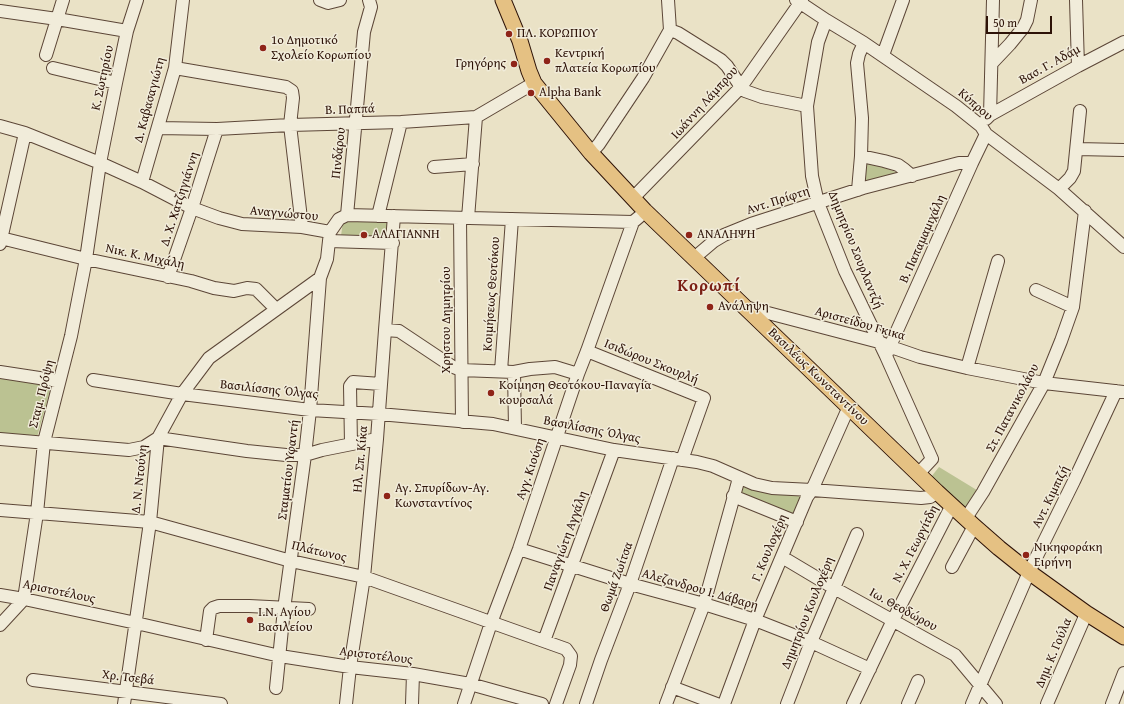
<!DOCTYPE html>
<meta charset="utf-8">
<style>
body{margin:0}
#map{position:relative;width:1124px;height:704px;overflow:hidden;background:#eae2c6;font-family:"Gentium Book Plus",serif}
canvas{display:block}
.scale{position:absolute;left:986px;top:16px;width:66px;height:18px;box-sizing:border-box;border:2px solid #2d1207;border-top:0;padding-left:5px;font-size:12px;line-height:14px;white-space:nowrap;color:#2d1207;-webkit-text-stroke:3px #f1ecda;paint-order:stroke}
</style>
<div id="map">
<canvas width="1124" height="704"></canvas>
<div class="scale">50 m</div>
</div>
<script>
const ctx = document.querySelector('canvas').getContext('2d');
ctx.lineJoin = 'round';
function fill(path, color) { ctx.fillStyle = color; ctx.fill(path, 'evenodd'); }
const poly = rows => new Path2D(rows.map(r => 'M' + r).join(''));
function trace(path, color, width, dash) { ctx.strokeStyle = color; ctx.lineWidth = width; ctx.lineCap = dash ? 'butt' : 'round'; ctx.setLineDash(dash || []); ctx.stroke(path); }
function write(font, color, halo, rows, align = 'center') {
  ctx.font = font + ' "Gentium Book Plus",serif'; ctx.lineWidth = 3; ctx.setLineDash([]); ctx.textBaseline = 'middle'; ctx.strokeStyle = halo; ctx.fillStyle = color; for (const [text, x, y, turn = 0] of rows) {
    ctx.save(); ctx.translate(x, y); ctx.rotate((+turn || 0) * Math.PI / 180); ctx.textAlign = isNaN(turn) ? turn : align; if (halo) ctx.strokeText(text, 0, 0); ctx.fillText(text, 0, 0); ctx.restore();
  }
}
fill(poly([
 [865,160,908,177,863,188],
 [343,221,389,222,386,240,341,236],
 [0,377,52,383,36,441,0,439],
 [939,467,980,492,968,512,931,477],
 [744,484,772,493,807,497,797,522,739,498]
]), '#bbc292');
const minor = poly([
 [320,0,328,3,340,0],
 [796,0,826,20,864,43,956,106,981,126,986,134,1059,189,1124,247],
 [1076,0,1078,66],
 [0,11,57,19,127,31],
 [826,20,818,42,807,106,812,176,818,203,845,271,886,356,932,459,918,474],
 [670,30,678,33,721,60,727,66,741,87,745,91,762,97,807,106],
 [46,55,63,0],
 [883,55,903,0],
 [992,63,1010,44,1023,28,1027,20,1031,0],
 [53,68,116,83],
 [175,68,286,87,292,91,293,98,290,125,302,227],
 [990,115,1078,66,1124,42],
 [986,119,990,115,993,0],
 [0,126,25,133,100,163,142,182,192,208,219,218,242,224,302,227,330,232],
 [158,128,217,129,290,125,401,122,476,117,534,83],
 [1077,149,1124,150],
 [591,153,599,144,643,78,670,30,668,0],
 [861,156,884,161,898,165,905,170,912,176],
 [434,167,473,164],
 [142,182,175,68,183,0],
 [1059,189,1070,178,1074,171,1080,111],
 [858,190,861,156,862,118,857,63,859,54,864,43],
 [633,198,741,87,802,0],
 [347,215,364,32,371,7,369,0],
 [378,216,401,122],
 [460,218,462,422],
 [468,218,476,117],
 [330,232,339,219,347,215,633,222,639,217],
 [1,238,86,259,191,281,214,288,234,291,247,288,256,289,276,309],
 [329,241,393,243],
 [0,244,25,133],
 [694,258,714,241,724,235,751,224,863,188,959,163,972,163],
 [168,277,192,208,217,129],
 [1036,290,1073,307],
 [745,307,879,342,891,347,920,357,967,368,1044,383,1124,392],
 [385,330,399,331,453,367,461,370,514,372,530,369,555,367,578,374],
 [587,351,704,398,682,460],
 [887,353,972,163,986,134],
 [967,368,998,261],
 [501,371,512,219],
 [0,372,59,381],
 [514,372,515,428],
 [93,380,182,394,310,410,379,414,493,424,614,450,697,462,713,466,754,484,772,488,812,490,921,498,930,497,937,492],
 [0,439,129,450,144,447,158,438,247,451,286,455,305,455,322,450,377,439],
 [351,444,350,386,353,382,381,384],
 [733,496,797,522],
 [0,510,150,522,291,561,364,577,566,649,571,656,570,665,556,704],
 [966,518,983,492,1044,383,1061,341,1073,307,1085,211],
 [519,549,630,584,704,604,755,620,811,642,870,669],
 [782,557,834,588,955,655,996,704],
 [952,567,974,526],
 [0,595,24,599,136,623,280,656,350,667,413,674,470,684,542,704],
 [0,625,24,599,37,513,44,442,71,336,86,259,100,163,116,83,127,31,137,0],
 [206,640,210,611,213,608,219,606,249,606,309,609],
 [544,641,614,450],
 [33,680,221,704],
 [672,687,717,704],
 [276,688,284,609,305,455,310,410,320,278],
 [124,704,150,522,158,438,182,394,209,358,320,278,327,259,330,232],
 [346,704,350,667,364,577,377,439,385,330,394,216],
 [412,704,413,674],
 [464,704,491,623,519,549,578,374,587,351,633,222],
 [586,704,601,660,630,584,673,458],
 [666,704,704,604,739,478],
 [724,704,755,620,807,497,812,490,847,411,848,406],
 [787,704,811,642,857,534],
 [853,704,893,620,952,505],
 [908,704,918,681],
 [972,704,1029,572,1074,481,1116,391],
 [1047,704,1083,621,1086,613],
 [1112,704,1124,673]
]);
const major = poly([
 [503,0,520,41,529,71,534,83,591,153,645,211,937,492,974,526,999,548,1029,572,1086,613,1124,637]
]);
trace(minor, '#5c4637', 14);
trace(major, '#2d1207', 17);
trace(minor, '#f1ecda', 12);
trace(major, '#e5c183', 15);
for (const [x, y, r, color] of [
 [509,34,4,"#8f2418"],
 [263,48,4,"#8f2418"],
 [547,61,4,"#8f2418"],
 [514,64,4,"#8f2418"],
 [531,93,4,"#8f2418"],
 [364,235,4,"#8f2418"],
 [689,235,4,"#8f2418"],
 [710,307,4,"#8f2418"],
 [491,393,4,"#8f2418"],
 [387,496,4,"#8f2418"],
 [1026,555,4,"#8f2418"],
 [250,620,4,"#8f2418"]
]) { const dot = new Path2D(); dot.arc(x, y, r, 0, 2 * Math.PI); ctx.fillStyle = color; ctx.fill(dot); trace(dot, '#f1ecda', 1.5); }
write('13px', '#2d1207', '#f1ecda', [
 ["ΠΛ. ΚΟΡΩΠΙΟΥ",517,34],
 ["1ο Δημοτικό",271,41],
 ["Σχολείο Κορωπίου",271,56],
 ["Κεντρική",555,54],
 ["πλατεία Κορωπίου",555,69],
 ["Γρηγόρης",506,64,"right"],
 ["Alpha Bank",539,93],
 ["ΑΛΑΓΙΑΝΝΗ",372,235],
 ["ΑΝΑΛΗΨΗ",697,235],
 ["Ανάληψη",718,307],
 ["Κοίμηση Θεοτόκου-Παναγία",499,386],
 ["κουρσαλά",499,401],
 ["Αγ. Σπυρίδων-Αγ.",395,489],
 ["Κωνσταντίνος",395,504],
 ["Νικηφοράκη",1034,548],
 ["Ειρήνη",1034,563],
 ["Ι.Ν. Αγίου",258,613],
 ["Βασιλείου",258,628]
], 'left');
write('13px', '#2d1207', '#f1ecda', [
 ["Βασ. Γ. Αδάμ",1050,65,-29],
 ["Κ. Σωτηρίου",103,78,-78],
 ["Δ. Καβασαγιώτη",150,100,-75],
 ["Ιωάννη Λάμπρου",705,103,-48],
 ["Κύπρου",975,105,41],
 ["Β. Παππά",350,110,-2],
 ["Πινδάρου",339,153,-84],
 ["Δ. Χ. Χατζηγιάννη",180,199,-72],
 ["Αντ. Πρίφτη",778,201,-18],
 ["Αναγνώστου",284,214,5],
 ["Β. Παπαμαμιχάλη",923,239,-66],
 ["Δημητρίου Σουρλαντζή",855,250,68],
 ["Νικ. Κ. Μιχάλη",145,257,12],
 ["Κοιμήσεως Θεοτόκου",492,294,-86],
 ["Χρηστου Δημητρίου",447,320,-90],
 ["Αριστείδου Γκικα",860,324,16],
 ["Ισιδώρου Σκουρλή",651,362,22],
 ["Βασιλέως Κωνσταντίνου",818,377,44],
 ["Βασιλίσσης Όλγας",269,390,6],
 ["Σταμ. Πρόψη",42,394,-76],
 ["Στ. Πατανικολάου",1013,408,-62],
 ["Βασιλίσσης Όλγας",592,430,11],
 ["Ηλ. Σπ. Κίκα",361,459,-85],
 ["Αγγ. Κιούση",531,469,-71],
 ["Σταματίου Υφαντή",289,470,-83],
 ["Δ. Ν. Ντούνη",140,479,-84],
 ["Αντ. Κιμπιζή",1051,497,-64],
 ["Παναγιώτη Αγγάλη",566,541,-70],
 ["Ν. Χ. Γεωργίτδη",916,544,-63],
 ["Γ. Κουλοχέρη",770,548,-67],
 ["Πλάτωνος",319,552,13],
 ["Θωμά Ζωίτσα",617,577,-70],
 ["Αλεζανδρου Ι. Δάβαρη",700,590,16],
 ["Αριστοτέλους",59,592,12],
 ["Ιω. Θεοδώρου",903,610,29],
 ["Δημητρίου Κουλοχέρη",808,613,-68],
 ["Δημ. Κ. Γούλα",1054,653,-67],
 ["Αριστοτέλους",376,656,7],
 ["Χρ. Τσεβά",128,678,7]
]);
ctx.letterSpacing = '1px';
write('bold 17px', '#7a1f14', '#f1ecda', [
 ["Κορωπί",709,287]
]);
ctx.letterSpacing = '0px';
</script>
